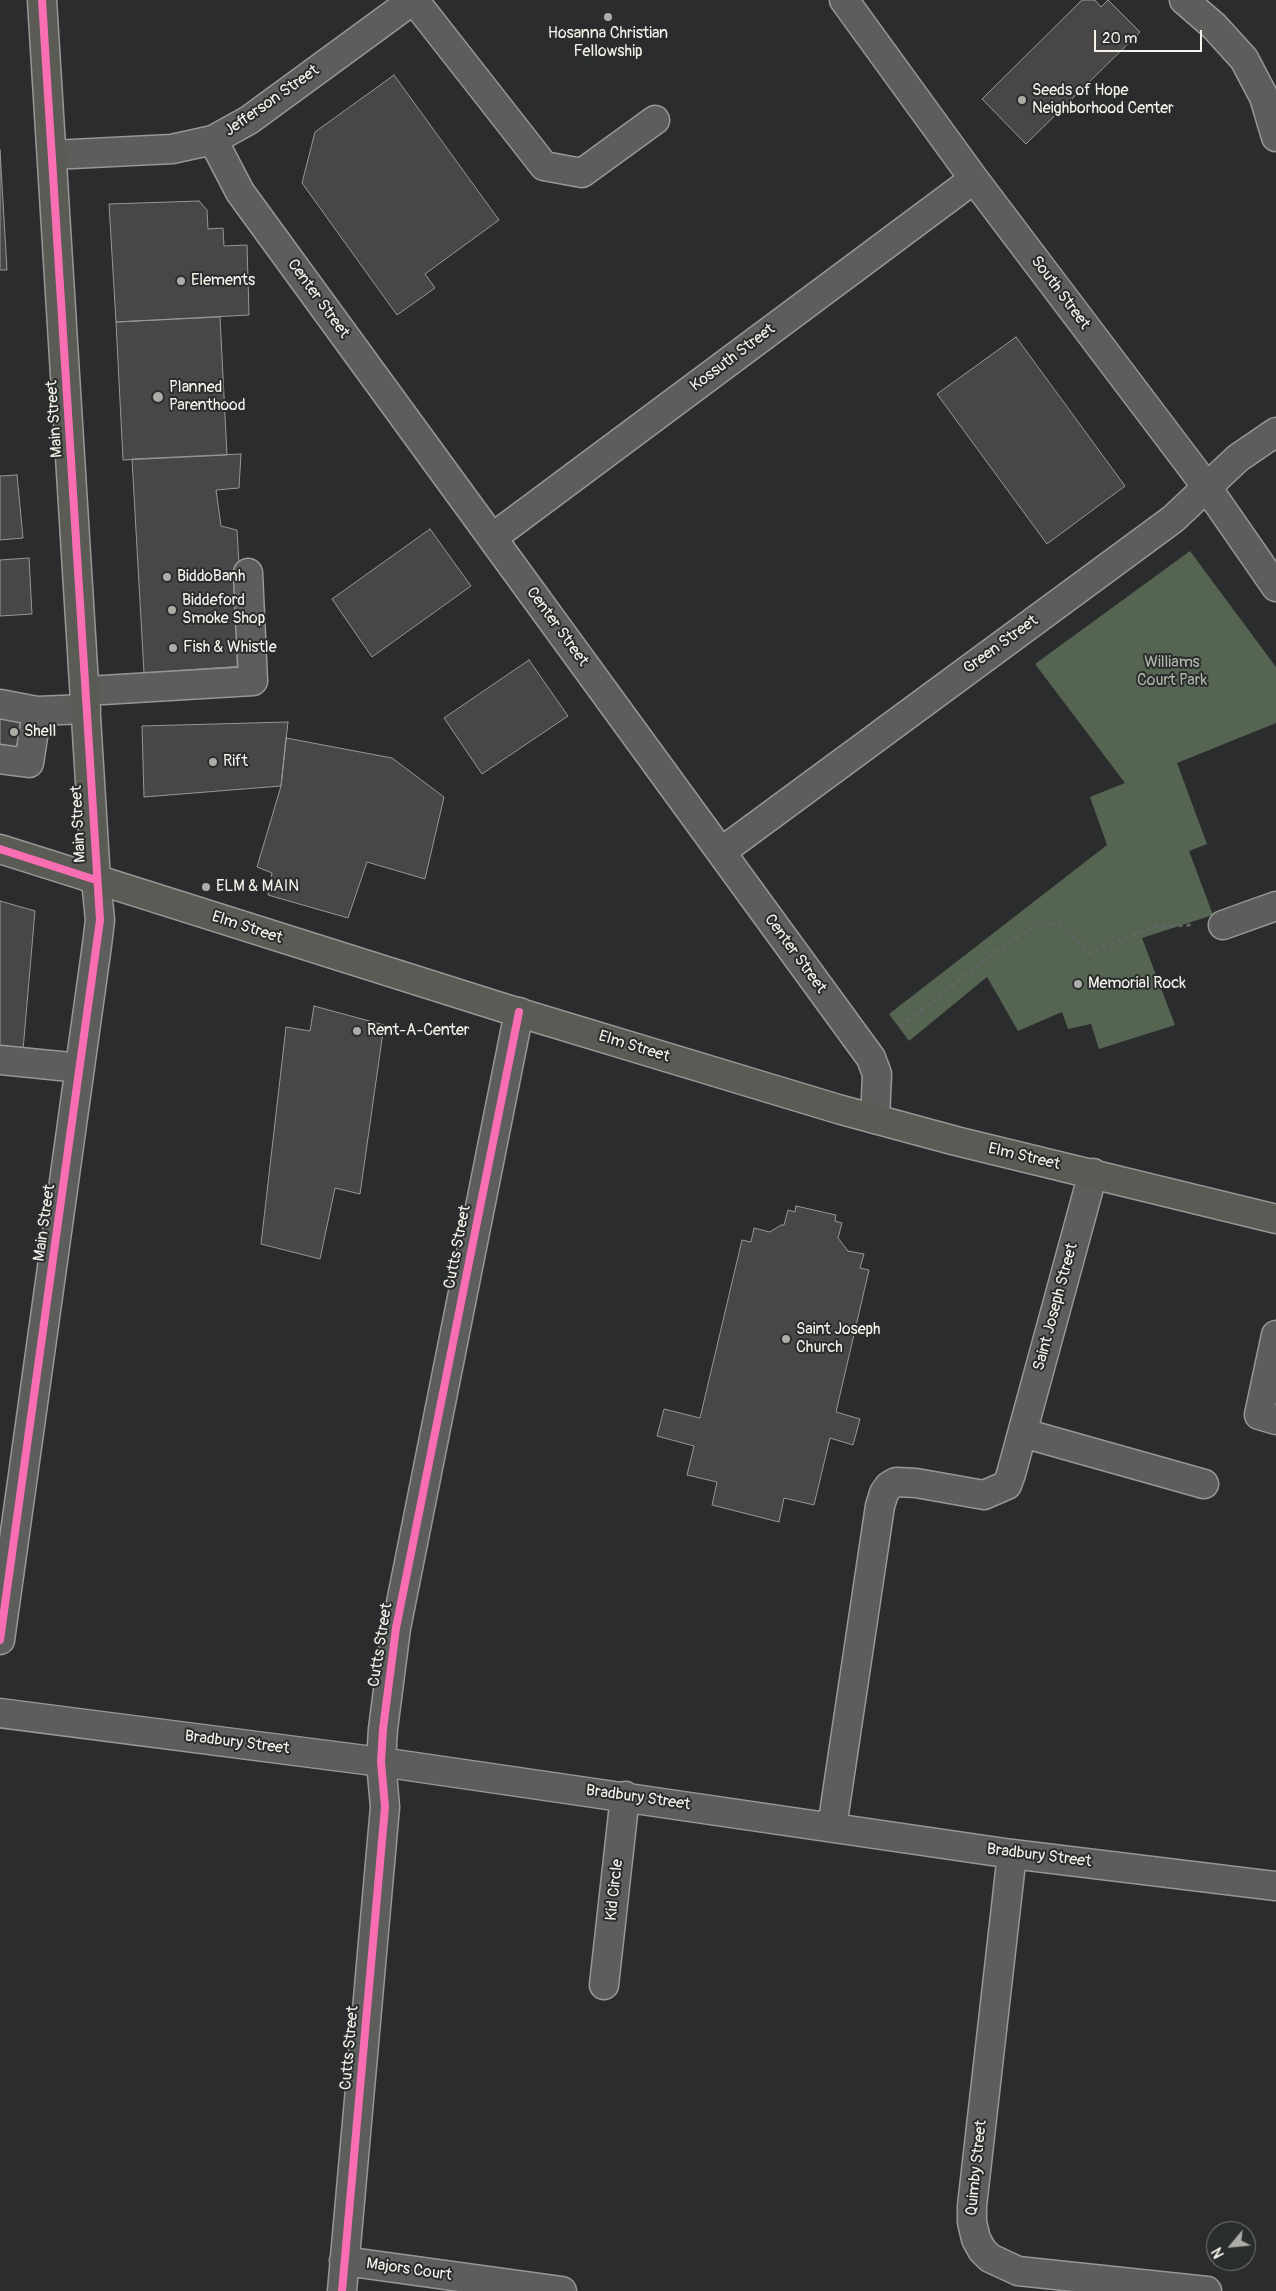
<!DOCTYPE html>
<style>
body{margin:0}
#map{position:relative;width:1276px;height:2291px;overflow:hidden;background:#2b2c2d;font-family:Pangolin,sans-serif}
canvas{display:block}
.north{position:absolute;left:1206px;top:2221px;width:50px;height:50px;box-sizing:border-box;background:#2a2d2e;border:1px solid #7b7b78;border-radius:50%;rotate:242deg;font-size:14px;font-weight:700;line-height:20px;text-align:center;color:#f4f1e8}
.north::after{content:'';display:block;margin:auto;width:18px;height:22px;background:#aeaca7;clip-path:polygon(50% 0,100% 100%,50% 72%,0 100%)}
.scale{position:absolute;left:1094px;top:30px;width:108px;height:22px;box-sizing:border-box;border:2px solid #f4f1e8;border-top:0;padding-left:6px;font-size:15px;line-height:18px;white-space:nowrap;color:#f4f1e8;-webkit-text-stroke:4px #2a2d2e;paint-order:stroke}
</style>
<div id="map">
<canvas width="1276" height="2291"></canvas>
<div class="north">N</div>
<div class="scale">20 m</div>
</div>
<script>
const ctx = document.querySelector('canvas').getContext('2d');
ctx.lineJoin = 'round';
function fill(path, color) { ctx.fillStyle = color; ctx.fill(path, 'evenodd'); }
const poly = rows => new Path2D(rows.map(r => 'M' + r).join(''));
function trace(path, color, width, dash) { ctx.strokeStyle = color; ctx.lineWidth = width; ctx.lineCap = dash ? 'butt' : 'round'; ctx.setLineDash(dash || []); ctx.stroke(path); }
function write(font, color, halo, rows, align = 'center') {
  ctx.font = font + ' Pangolin,sans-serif'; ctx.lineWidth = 4; ctx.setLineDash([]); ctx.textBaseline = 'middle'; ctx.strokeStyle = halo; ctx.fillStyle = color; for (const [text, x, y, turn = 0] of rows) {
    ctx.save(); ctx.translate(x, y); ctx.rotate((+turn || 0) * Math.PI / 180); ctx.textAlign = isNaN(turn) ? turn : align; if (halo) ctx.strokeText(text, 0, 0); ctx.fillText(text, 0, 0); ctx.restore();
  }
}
fill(poly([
 [1190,551,1276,667,1276,723,1177,763,1207,844,1189,851,1213,915,1142,938,1175,1025,1099,1049,1091,1024,1068,1029,1062,1012,1018,1031,987,977,909,1041,889,1014,1107,845,1090,797,1125,783,1035,664]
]), '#556551');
const building = poly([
 [1082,0,1095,0,1101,7,1108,0,1140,32,1026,144,982,99,1082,0],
 [394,75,499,220,425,274,435,288,397,315,302,183,315,132,394,75],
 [0,150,7,270,0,270,0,150],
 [199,201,207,210,208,229,223,228,224,246,247,245,249,315,116,322,109,204,199,201],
 [220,317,227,455,123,460,116,322,220,317],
 [1016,337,1125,486,1047,544,937,394,1016,337],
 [241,454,239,488,216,490,221,526,237,530,245,666,144,673,132,459,241,454],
 [17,475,23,538,0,540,0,476,17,475],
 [430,529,471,586,372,657,332,599,430,529],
 [29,558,32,614,0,616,0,560,29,558],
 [529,660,568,716,482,774,444,718,529,660],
 [0,712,30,718,24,752,0,747,0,712],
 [288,722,281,786,144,797,142,726,288,722],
 [286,738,392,758,444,797,425,879,367,862,348,918,268,895,272,873,257,867,281,786,286,738],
 [0,901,35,911,23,1050,0,1047,0,901],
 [314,1006,384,1025,360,1194,335,1188,320,1259,261,1244,286,1027,310,1031,314,1006],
 [796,1206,836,1215,835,1221,842,1223,838,1238,848,1251,864,1254,860,1268,869,1270,836,1412,860,1419,853,1445,830,1438,814,1505,784,1498,779,1522,712,1505,717,1482,687,1475,694,1446,657,1436,664,1409,700,1418,742,1240,751,1242,754,1228,770,1232,781,1225,784,1225,788,1210,795,1212,796,1206]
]);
fill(building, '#494647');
trace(building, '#979796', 1);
const minor = poly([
 [414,0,544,166,582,173,655,120],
 [844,0,974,179,1206,486,1276,587],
 [1184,0,1214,26,1244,59,1264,97,1276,137],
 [213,140,240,192,871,1058,877,1074,875,1119],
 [52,155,172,149,213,140,249,120,413,0],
 [492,538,974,179],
 [86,691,253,681,248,573],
 [0,704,37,711,29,763,0,759],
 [37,711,86,709],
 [721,852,1173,519,1238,458,1276,432],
 [1223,925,1276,906],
 [0,1060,80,1068],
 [1276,1335,1259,1415,1276,1420],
 [1023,1433,1204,1484],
 [0,1640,97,945,100,920,96,880],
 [0,1713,381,1762,1012,1854,1276,1886],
 [832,1827,880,1506,884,1493,889,1486,896,1482,916,1483,984,1495,1007,1485,1011,1474,1093,1173],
 [1012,1854,972,2206,972,2222,976,2239,982,2250,990,2258,1018,2271,1207,2291],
 [604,1985,625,1796],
 [344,2261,562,2291],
 [342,2291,385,1807,381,1762,383,1729,396,1628,519,1012]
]);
const major = poly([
 [42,0,96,880],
 [0,849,507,1009,838,1109,956,1141,1276,1219]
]);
trace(minor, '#979796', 31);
trace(major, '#979796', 31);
trace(poly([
 [901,1026,997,951,1032,927,1047,923,1063,926,1090,953,1153,927,1192,925]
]), '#646464', 3, [4, 4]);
trace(minor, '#5d5d5c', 28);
trace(major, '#5a5b55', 28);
trace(poly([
 [0,849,96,880],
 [0,1640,100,920,42,0],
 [342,2291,385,1807,381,1762,383,1729,396,1628,519,1012]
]), '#f96db3', 8);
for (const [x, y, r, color] of [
 [608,17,5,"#aeaca7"],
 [1022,100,5,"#aeaca7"],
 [181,281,5,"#aeaca7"],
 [158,397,6,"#aeaca7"],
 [167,577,5,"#aeaca7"],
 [172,610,5,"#aeaca7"],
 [173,648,5,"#aeaca7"],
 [14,732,5,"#aeaca7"],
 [213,762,5,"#aeaca7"],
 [206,887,5,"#aeaca7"],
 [1078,984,5,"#aeaca7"],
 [357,1031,5,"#aeaca7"],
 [786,1339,5,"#aeaca7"]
]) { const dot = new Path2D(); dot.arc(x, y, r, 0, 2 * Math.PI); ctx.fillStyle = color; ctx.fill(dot); trace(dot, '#2a2d2e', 2); }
write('16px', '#f4f1e8', '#2a2d2e', [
 ["Hosanna Christian",608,34,"center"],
 ["Fellowship",608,52,"center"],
 ["Seeds of Hope",1032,91],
 ["Neighborhood Center",1032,109],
 ["Elements",191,281],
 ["Planned",169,388],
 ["Parenthood",169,406],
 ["BiddoBanh",177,577],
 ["Biddeford",182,601],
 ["Smoke Shop",182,619],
 ["Fish & Whistle",183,648],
 ["Shell",24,732],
 ["Rift",223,762],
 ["ELM & MAIN",216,887],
 ["Memorial Rock",1088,984],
 ["Rent-A-Center",367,1031],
 ["Saint Joseph",796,1330],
 ["Church",796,1348]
], 'left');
write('16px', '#f4f1e8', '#2a2d2e', [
 ["Jefferson Street",272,101,-35],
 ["South Street",1060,293,53],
 ["Center Street",318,299,54],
 ["Kossuth Street",733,358,-37],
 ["Main Street",55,419,-94],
 ["Center Street",557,627,54],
 ["Green Street",1001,645,-36],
 ["Main Street",79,824,-93],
 ["Elm Street",247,928,18],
 ["Center Street",795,954,54],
 ["Elm Street",634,1047,17],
 ["Elm Street",1024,1157,13],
 ["Main Street",45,1223,-82],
 ["Cutts Street",458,1247,-79],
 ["Saint Joseph Street",1056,1307,-75],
 ["Cutts Street",381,1645,-81],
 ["Bradbury Street",237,1743,7],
 ["Bradbury Street",638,1798,8],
 ["Bradbury Street",1039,1856,7],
 ["Kid Circle",615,1890,-84],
 ["Cutts Street",350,2048,-85],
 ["Quimby Street",977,2168,-84],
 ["Majors Court",409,2270,8]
]);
write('16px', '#b0b6a7', '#2a2d2e', [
 ["Williams",1172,663],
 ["Court Park",1172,681]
]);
</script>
